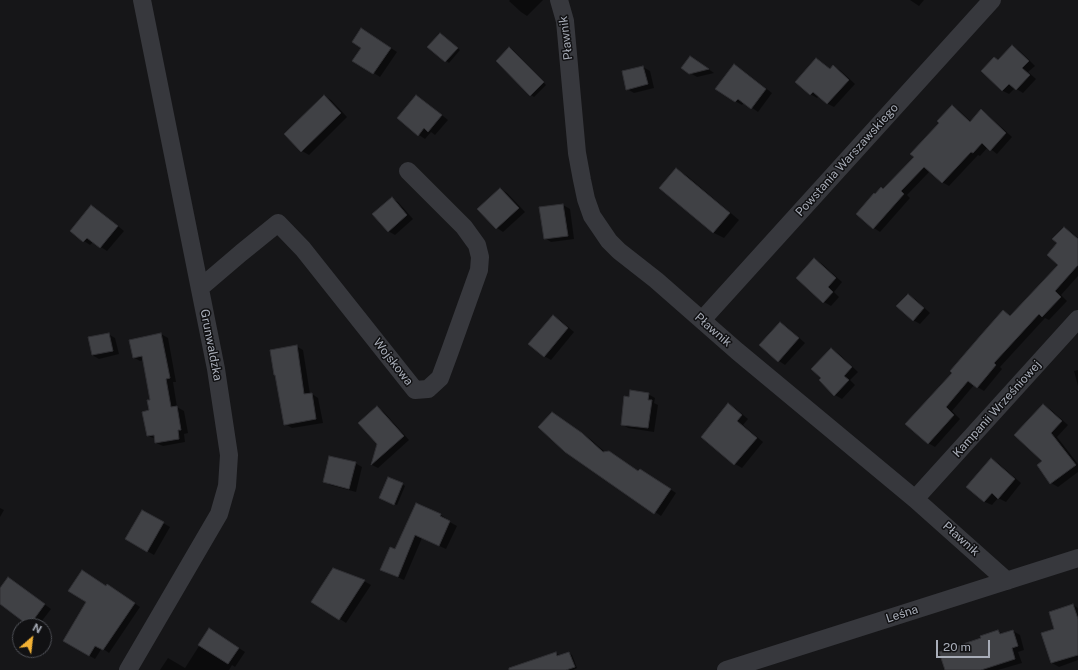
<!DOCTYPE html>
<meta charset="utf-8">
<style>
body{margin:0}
#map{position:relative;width:1078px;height:670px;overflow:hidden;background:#161618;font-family:"Public Sans",sans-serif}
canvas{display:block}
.north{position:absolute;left:12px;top:618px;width:40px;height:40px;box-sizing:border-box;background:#111113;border:1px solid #4d4f55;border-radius:50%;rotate:28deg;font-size:11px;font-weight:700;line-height:16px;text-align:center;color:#a8adb8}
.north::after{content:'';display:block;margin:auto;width:14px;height:18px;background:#f2b134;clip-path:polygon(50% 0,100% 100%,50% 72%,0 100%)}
.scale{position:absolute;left:936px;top:640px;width:54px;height:18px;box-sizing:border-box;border:2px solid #a8adb8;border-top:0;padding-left:5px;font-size:12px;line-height:14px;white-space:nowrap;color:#a8adb8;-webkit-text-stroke:3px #111113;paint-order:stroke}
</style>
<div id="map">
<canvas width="1078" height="670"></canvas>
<div class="north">N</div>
<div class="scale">20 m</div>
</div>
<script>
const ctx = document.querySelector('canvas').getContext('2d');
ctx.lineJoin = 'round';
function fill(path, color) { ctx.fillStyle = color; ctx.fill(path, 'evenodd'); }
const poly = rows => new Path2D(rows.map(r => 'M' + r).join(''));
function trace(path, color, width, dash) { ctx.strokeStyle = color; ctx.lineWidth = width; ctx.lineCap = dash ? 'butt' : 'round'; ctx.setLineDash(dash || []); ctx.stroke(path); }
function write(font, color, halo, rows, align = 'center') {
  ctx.font = font + ' "Public Sans",sans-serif'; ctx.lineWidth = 3; ctx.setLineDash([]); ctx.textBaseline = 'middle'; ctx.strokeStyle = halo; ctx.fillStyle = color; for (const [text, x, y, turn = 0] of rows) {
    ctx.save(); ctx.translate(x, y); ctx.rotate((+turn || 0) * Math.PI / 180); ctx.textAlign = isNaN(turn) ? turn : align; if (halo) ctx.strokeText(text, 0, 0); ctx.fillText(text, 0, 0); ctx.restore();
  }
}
fill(poly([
 [510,0,543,0,527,16,521,12,509,1],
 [910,0,924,0,919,6],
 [368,33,397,52,380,77,354,60,362,48],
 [443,36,460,50,449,63,429,47],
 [1012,47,1019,50,1035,66,1028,72,1036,79,1023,93,1015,88,1009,94,1003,91,982,71,994,58,999,60],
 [510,48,513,50,546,85,534,97,531,95,497,61],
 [816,59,823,63,831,70,834,67,840,70,855,84,834,107,828,104,819,96,817,98,810,94],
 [697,61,714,73,697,77,690,73],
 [643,67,650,71,654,88,634,93,627,89],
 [741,69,772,93,758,112,744,102,742,105,735,101],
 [324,96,331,100,347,117,309,155,302,151],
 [417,96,423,100,448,120,435,135,431,132,425,139,419,135],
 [952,107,959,110,971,122,981,111,988,115,1012,137,997,154,988,147,980,156,978,155,949,186,942,182,930,171,907,195,910,198,880,232,874,228,857,214,882,188,884,189,915,157],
 [676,170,686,175,739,220,724,238,714,233,660,188],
 [500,189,507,193,525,212,503,232,497,228],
 [392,198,398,202,413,219,395,235,388,231],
 [563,205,570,209,574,239,551,242,545,238],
 [91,206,98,210,124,231,107,251,93,242,90,245,84,241],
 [1064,228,1071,232,1078,238,1078,276,1061,295,1067,301,1049,320,1045,318,1000,367,1002,369,984,391,974,385,952,411,960,419,935,447,928,443,953,373,1004,311,1011,316,1059,265,1059,243],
 [814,259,821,263,842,282,834,292,839,297,831,306,824,302,797,278],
 [908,295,915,299,930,313,920,324,913,320],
 [553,316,560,320,574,332,551,360,544,356],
 [780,323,787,327,805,343,785,365,779,361],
 [108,334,115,338,119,354,99,359,92,355],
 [161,334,168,338,176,382,173,382,177,407,184,411,188,433,184,434,185,442,163,446,156,443,156,439,148,436,152,400,144,360,140,361,133,357],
 [296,346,303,350,310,394,312,394,318,398,323,423,292,428,285,424],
 [832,349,838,353,858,372,850,380,855,385,842,399,835,395,822,378],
 [1078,370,1078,386,1074,371],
 [648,394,655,398,654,403,658,405,654,432,628,428,622,424,630,398],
 [729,405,735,408,748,419,743,425,763,442,742,468,735,464,702,437],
 [1043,405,1050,409,1068,425,1057,437,1078,464,1078,472,1058,487,1051,483,1038,466,1044,461],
 [377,407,383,411,409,440,378,468,372,465,378,444],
 [558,417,589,438,605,452,639,472,646,473,676,493,661,516,566,451],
 [991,459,998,463,1021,483,1006,502,998,498,992,505,985,502,968,487],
 [355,463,362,467,356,492,330,485,324,481],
 [402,484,405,486,397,505,384,500],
 [417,504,441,515,447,519,446,520,457,526,446,549,422,538,404,580,381,570,396,550],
 [0,508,4,510,0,517],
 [143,511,170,527,154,555,126,539],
 [9,578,51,609,38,626,31,626,29,625,0,603,0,590],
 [364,581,371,585,346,623,340,619],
 [107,587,114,589,140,607,109,653,102,648,95,659,64,641,87,602],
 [1073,605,1078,608,1078,660,1059,667,1052,663,1056,630],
 [210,629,245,652,235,667,232,665,229,670,160,670,168,658,185,668],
 [998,631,1003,634,1013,631,1020,635,1024,650,1018,652,1022,663,998,670,946,670,982,639],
 [555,653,558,654,559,656,569,653,572,655,577,668,573,670,519,670]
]), '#0007');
const building = poly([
 [361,28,391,48,373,74,352,61,361,48,352,42,361,28],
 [440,33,458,48,445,62,427,47,440,33],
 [1012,45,1029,61,1022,68,1030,75,1016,90,1009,84,1002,91,981,71,994,57,998,60,1012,45],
 [509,47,544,82,530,96,496,61,509,47],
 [690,56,709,69,689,74,681,68,690,56],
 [816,58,830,69,833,65,849,80,827,104,813,92,810,95,795,82,816,58],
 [734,64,766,89,751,109,738,99,735,102,715,89,734,64],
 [643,66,648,84,626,90,622,71,643,66],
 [324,95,341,113,301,152,284,134,324,95],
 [416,95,442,115,428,132,424,128,418,136,397,118,416,95],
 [952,105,970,122,981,109,1006,133,990,151,982,143,973,153,971,152,942,183,924,167,901,191,904,194,873,229,856,214,874,193,875,194,881,187,883,189,914,157,910,154,939,123,937,121,952,105],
 [676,168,730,213,713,233,659,188,676,168],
 [500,188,519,208,496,229,477,209,500,188],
 [392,197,407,215,388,232,372,214,392,197],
 [563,204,568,236,544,239,539,207,563,204],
 [91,205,118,226,100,248,87,238,83,242,70,231,91,205],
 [1064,227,1078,239,1078,265,1055,291,1061,297,1042,317,1039,314,994,363,996,365,977,388,968,381,946,407,954,415,928,444,905,424,952,373,950,371,981,335,1003,310,1010,316,1058,265,1047,255,1057,243,1052,239,1064,227],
 [814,258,836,278,828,287,833,292,823,303,796,278,814,258],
 [908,294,924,308,913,321,896,306,908,294],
 [553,315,568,328,544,357,528,344,553,315],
 [780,322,799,338,778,362,759,345,780,322],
 [109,333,113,351,92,355,88,337,109,333],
 [161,333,170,378,166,379,171,407,177,406,181,430,178,430,179,439,155,443,154,435,147,436,142,412,149,410,147,400,150,400,142,356,133,358,129,340,161,333],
 [297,345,304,394,312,393,316,419,284,425,275,375,274,375,270,350,297,345],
 [831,348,852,367,844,376,849,380,834,396,819,380,821,378,811,369,831,348],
 [630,390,649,393,648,400,652,400,648,428,621,425,624,396,629,397,630,390],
 [728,403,742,415,737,421,757,438,734,465,701,437,728,403],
 [1043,404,1062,421,1051,433,1076,465,1050,484,1037,465,1042,461,1014,435,1043,404],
 [377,406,404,436,371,465,377,444,358,423,377,406],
 [552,412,582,433,603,452,609,451,638,471,640,469,671,489,654,514,565,452,538,427,552,412],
 [329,456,356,462,349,489,323,482,329,456],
 [991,458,1015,479,998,499,992,493,984,502,966,487,991,458],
 [388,477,403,483,394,505,379,498,388,477],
 [416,503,441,514,440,516,450,521,439,546,415,535,398,577,380,570,390,547,395,549,416,503],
 [142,510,164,522,147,552,125,539,142,510],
 [333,568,365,580,339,620,311,602,333,568],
 [82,570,106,586,107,584,135,603,103,650,95,646,89,656,63,641,86,602,68,591,82,570],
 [8,577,45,604,29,626,0,604,0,588,8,577],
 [1073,604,1078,619,1078,655,1051,663,1041,633,1054,629,1049,612,1073,604],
 [209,628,239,648,228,664,198,645,209,628],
 [998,630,1000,634,1013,630,1018,646,1012,648,1015,659,981,670,945,670,939,652,981,638,980,636,998,630],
 [556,652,557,656,569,652,575,667,566,670,509,670,509,668,556,652]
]);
fill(building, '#404145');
trace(building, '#303034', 1);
trace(poly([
 [559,0,565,21,577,153,582,180,586,199,592,216,609,241,619,251,656,280,737,351,915,499,1007,581],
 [200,288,241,253,278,223,303,249,415,390,428,389,440,378,450,351,479,270,480,257,477,245,464,227,408,171],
 [702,320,992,0],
 [915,499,1078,319],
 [128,670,219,514,227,486,229,455,216,369,142,0],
 [726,670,1078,558]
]), '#37383d', 18);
write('12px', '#a8adb8', '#111113', [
 ["Pławnik",566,38,-97],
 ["Powstania Warszawskiego",847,160,-48],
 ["Pławnik",713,330,41],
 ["Grunwaldzka",211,345,79],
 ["Wojskowa",393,362,52],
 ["Kampanii Wrześniowej",997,409,-48],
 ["Pławnik",961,539,42],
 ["Leśna",902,614,-18]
]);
</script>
